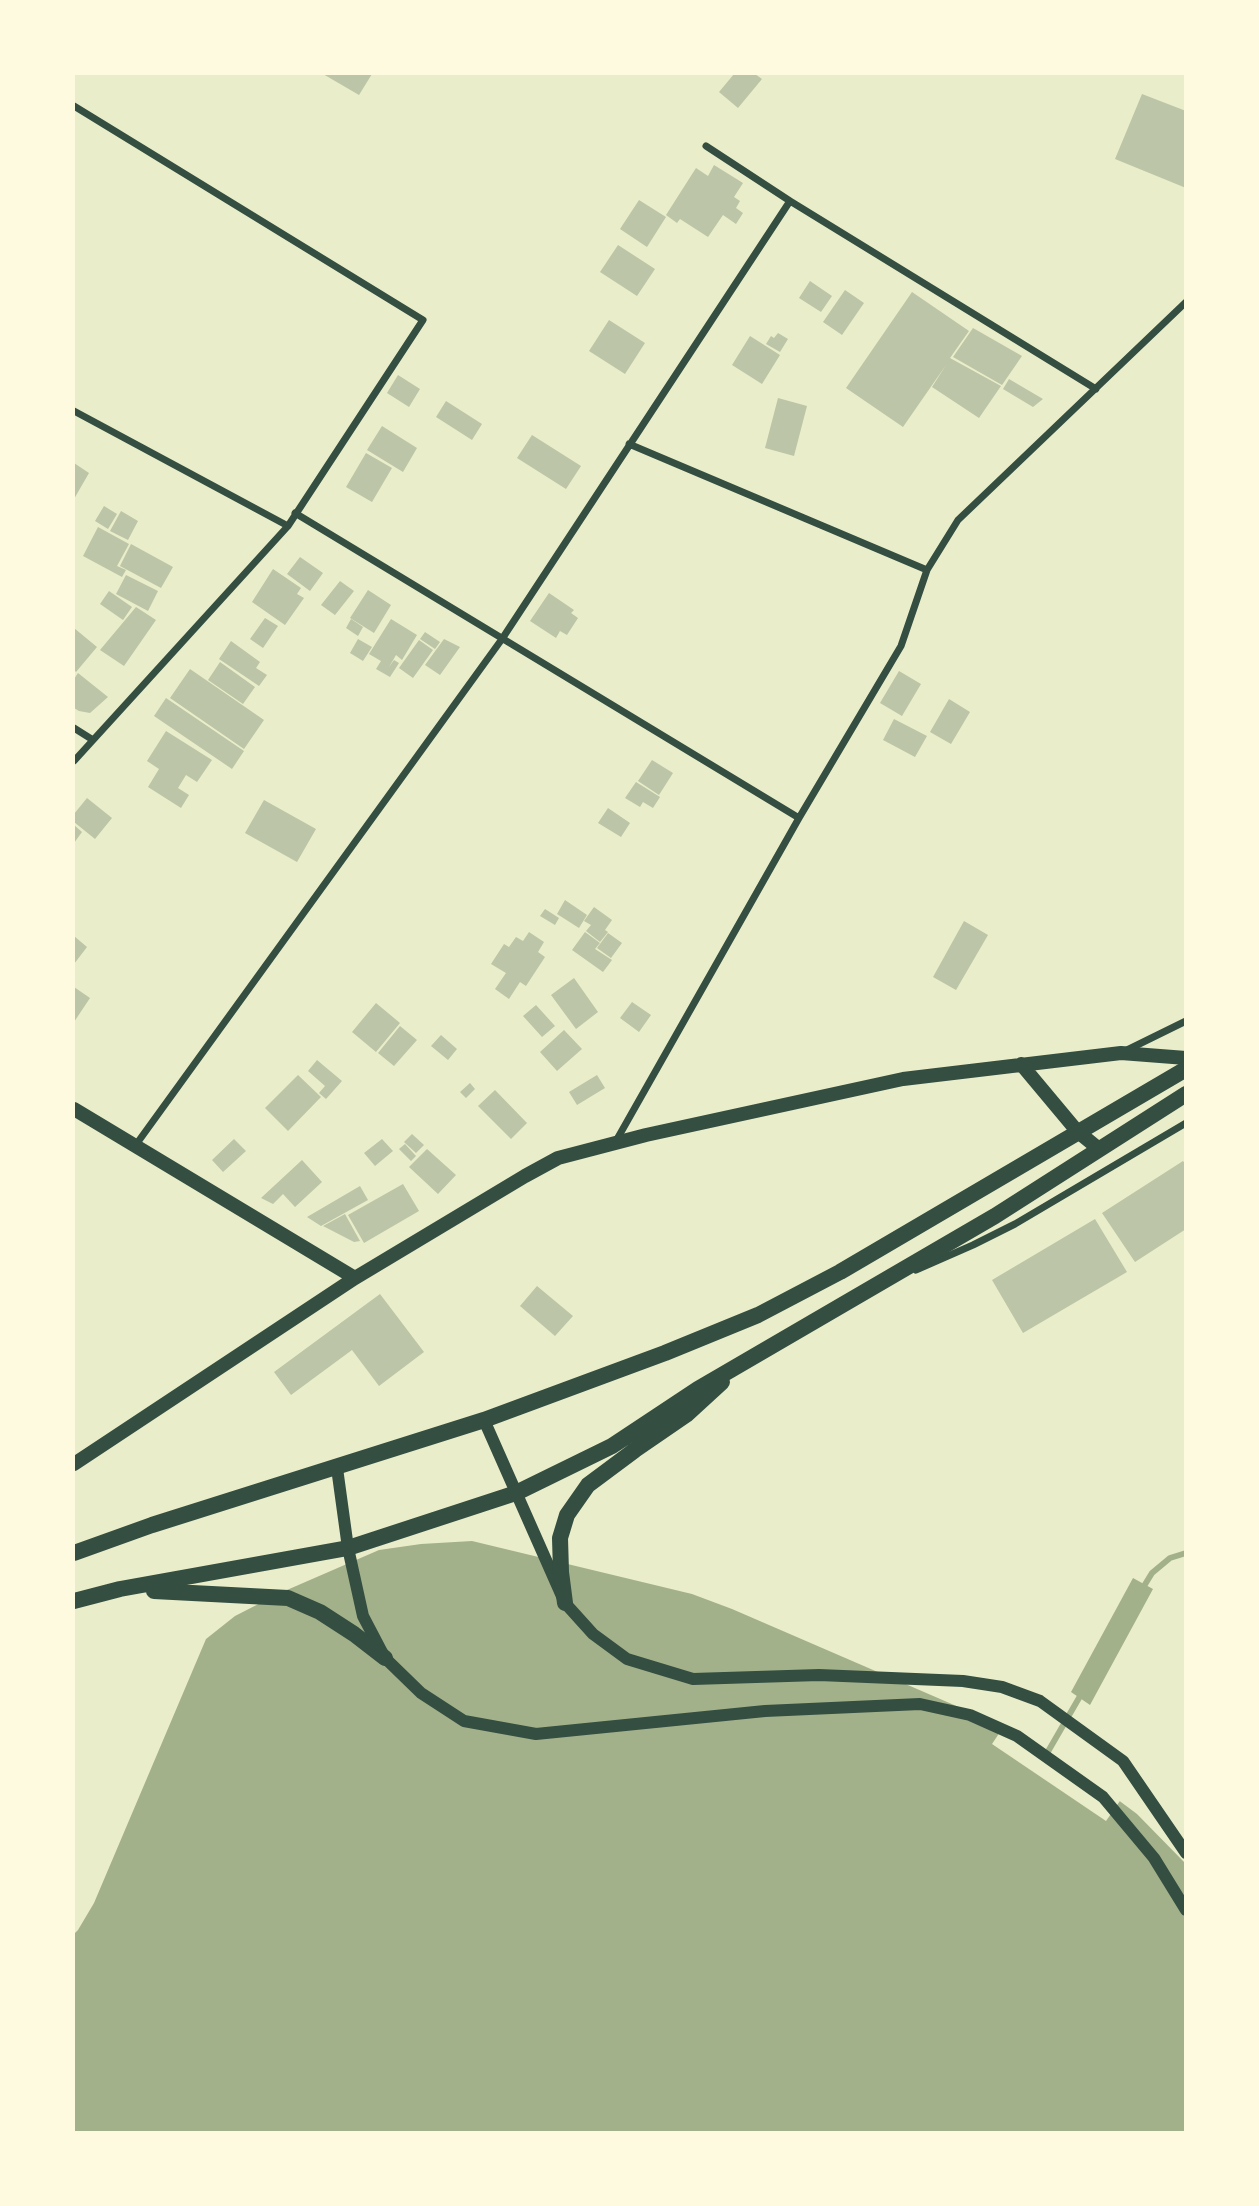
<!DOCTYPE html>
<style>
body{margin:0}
#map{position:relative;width:1259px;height:2206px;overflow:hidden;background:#e9edc9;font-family:Jost,sans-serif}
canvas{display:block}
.frame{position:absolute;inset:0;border:75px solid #fefae0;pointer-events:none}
</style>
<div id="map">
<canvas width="1259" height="2206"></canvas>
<div class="frame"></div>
</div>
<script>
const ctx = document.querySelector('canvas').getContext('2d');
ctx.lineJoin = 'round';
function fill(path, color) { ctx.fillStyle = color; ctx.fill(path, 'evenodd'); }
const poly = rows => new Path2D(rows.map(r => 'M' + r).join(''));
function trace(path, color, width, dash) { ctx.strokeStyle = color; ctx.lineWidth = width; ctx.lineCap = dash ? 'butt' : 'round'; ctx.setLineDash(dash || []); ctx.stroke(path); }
fill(poly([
 [472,1541,692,1594,732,1609,1042,1743,1137,1814,1185,1863,1185,2132,74,2132,74,1934,78,1930,94,1903,206,1639,235,1616,280,1593,379,1550,421,1544],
 [1133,1578,1153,1589,1090,1705,1071,1692]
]), '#a3b18a');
fill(poly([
 [1006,1723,1044,1740,1122,1798,1106,1821,992,1744]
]), '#e9edc9');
trace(poly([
 [1141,1591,1152,1573,1170,1558,1186,1553],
 [1046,1755,1083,1691]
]), '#a3b18a', 6);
fill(poly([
 [323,74,372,74,359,95],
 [734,74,755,74,762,79,738,108,719,92],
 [1142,94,1186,111,1186,188,1115,159],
 [714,165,743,183,734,197,740,201,736,208,743,213,736,224,723,215,708,237,680,219,677,223,666,215,696,168,708,176],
 [639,200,666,217,647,247,620,229],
 [618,245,655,269,637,296,600,272],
 [810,281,832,296,821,312,799,298],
 [845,290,864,303,842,335,823,322],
 [912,292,969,331,950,358,1001,386,979,418,932,387,946,365,903,427,846,388],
 [609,320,645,343,625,374,589,351],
 [973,328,1022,356,1002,385,953,357],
 [778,333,788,339,780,352,766,344,771,336,774,338],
 [750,336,780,355,762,384,732,365],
 [398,375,420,389,409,407,387,393],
 [1009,379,1043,399,1033,407,1003,389],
 [778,398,807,406,794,456,765,448],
 [446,401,482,424,472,440,436,417],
 [382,426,417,448,403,472,367,450],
 [532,435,581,466,566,489,517,458],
 [366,453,392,468,372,502,346,487],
 [74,463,89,473,74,499],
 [104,506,117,514,108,529,95,521],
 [121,511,138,521,128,540,110,531],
 [98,527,129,544,117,566,126,570,122,577,83,556],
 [131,544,173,567,161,588,120,566],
 [300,557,323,573,310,591,287,574],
 [273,569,301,588,297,594,304,598,285,625,252,602],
 [126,575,158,591,148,611,116,594],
 [340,581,354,591,335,615,321,605],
 [368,590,391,605,374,633,350,618],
 [109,591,132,607,123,620,100,604],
 [549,593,574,610,571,613,578,618,567,635,560,631,556,638,530,621],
 [136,607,156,620,124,666,100,650],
 [265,618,278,626,263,648,250,639],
 [351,619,363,627,358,636,346,628],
 [391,619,417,635,402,660,396,655,389,667,394,660,399,663,390,677,376,669,381,661,369,654],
 [74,628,97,647,76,672,74,670],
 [425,632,440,642,435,649,420,639],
 [358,639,372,647,363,661,350,653],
 [444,639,460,647,440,675,425,665],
 [419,640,433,650,413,678,399,668],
 [231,641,260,662,256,668,267,675,259,686,219,659],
 [220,662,255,687,243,704,208,680],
 [190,669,264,720,244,749,170,698],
 [899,671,921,684,902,716,880,703],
 [78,673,108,697,90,713,79,711,74,708,74,679],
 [166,698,244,751,232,769,154,716],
 [949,699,970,712,951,744,930,732],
 [894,719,927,736,915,757,883,740],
 [166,731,212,760,197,782,186,775,178,788,189,795,181,808,148,787,159,769,147,761],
 [652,760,673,773,659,795,638,781],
 [636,782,660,797,653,808,643,802,640,807,625,798],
 [87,798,112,818,95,839,74,822,74,814],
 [264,800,316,829,297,862,245,833],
 [608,808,630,823,621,837,598,823],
 [74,825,82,832,74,843],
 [565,900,587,915,579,928,557,914],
 [594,907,612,920,605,930,608,932,600,942,586,931,591,925,584,921],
 [545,909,559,918,555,925,540,916],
 [964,921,988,935,956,990,933,977],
 [529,932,544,942,538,952,545,957,526,986,520,982,509,999,495,989,506,973,491,964,504,944,509,947,516,937,523,941],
 [585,932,600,943,595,949,612,960,603,972,572,950],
 [608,933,622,943,611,958,597,948],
 [74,936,87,947,74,964],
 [574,978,598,1012,576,1029,551,995],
 [74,987,90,998,74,1022],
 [632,1002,651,1015,639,1032,620,1018],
 [376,1003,400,1023,376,1052,352,1032],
 [536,1005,555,1026,542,1037,523,1016],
 [400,1026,417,1040,394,1066,378,1053],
 [564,1030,582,1049,557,1071,540,1052],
 [441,1035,457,1049,448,1060,431,1046],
 [317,1060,342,1081,326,1099,319,1093,325,1086,308,1071],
 [298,1075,321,1097,288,1131,265,1108],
 [597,1075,605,1088,577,1105,569,1092],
 [470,1083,475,1089,466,1098,460,1092],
 [495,1090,527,1123,511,1139,478,1106],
 [412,1134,424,1145,416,1153,404,1142],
 [234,1139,246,1151,223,1172,212,1160],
 [382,1139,393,1151,375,1166,364,1153],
 [405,1144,416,1156,411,1161,399,1149],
 [427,1149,456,1175,438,1194,409,1167],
 [302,1160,322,1182,295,1207,283,1194,273,1204,261,1198],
 [1183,1161,1186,1165,1186,1229,1135,1262,1102,1213],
 [403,1184,419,1211,364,1243,348,1215],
 [360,1186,368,1200,321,1226,307,1217],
 [345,1214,360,1241,354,1242,323,1226],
 [1095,1219,1127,1272,1023,1333,992,1280],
 [537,1286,573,1316,555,1336,520,1306],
 [380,1294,424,1352,379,1386,352,1350,291,1395,274,1372]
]), '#bcc5a7');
trace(poly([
 [74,106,423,320,288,526,74,761],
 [706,146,790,201,1096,389],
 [74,411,288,526],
 [629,444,927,570],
 [295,513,799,818],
 [74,728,93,740],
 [1127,1050,1186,1021],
 [616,1141,799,818,901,646,927,570,958,520,1186,302],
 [135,1146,502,639,790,201],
 [916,1270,973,1245,1015,1224,1186,1123]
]), '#344e41', 7);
trace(poly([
 [484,1420,565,1603,593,1634,627,1659,693,1679,819,1675,963,1681,1002,1687,1040,1701,1123,1761,1186,1853],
 [337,1468,348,1548,363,1616,385,1658,421,1693,464,1721,536,1734,765,1711,920,1704,970,1715,1017,1736,1103,1797,1154,1858,1186,1910]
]), '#344e41', 12);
trace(poly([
 [1021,1064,1077,1131,1099,1149],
 [74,1109,355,1278],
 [74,1464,355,1278,525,1176,558,1158,646,1135,903,1079,1121,1053,1186,1058]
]), '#344e41', 14);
trace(poly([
 [74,1553,152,1525,484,1420,665,1353,758,1315,840,1272,1186,1069],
 [154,1591,288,1598,320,1612,354,1634,385,1658],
 [74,1601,120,1589,348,1548,516,1493,612,1446,698,1389,995,1216,1186,1094],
 [565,1603,561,1572,560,1538,567,1515,588,1485,635,1450,686,1415,722,1382]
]), '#344e41', 16);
</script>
